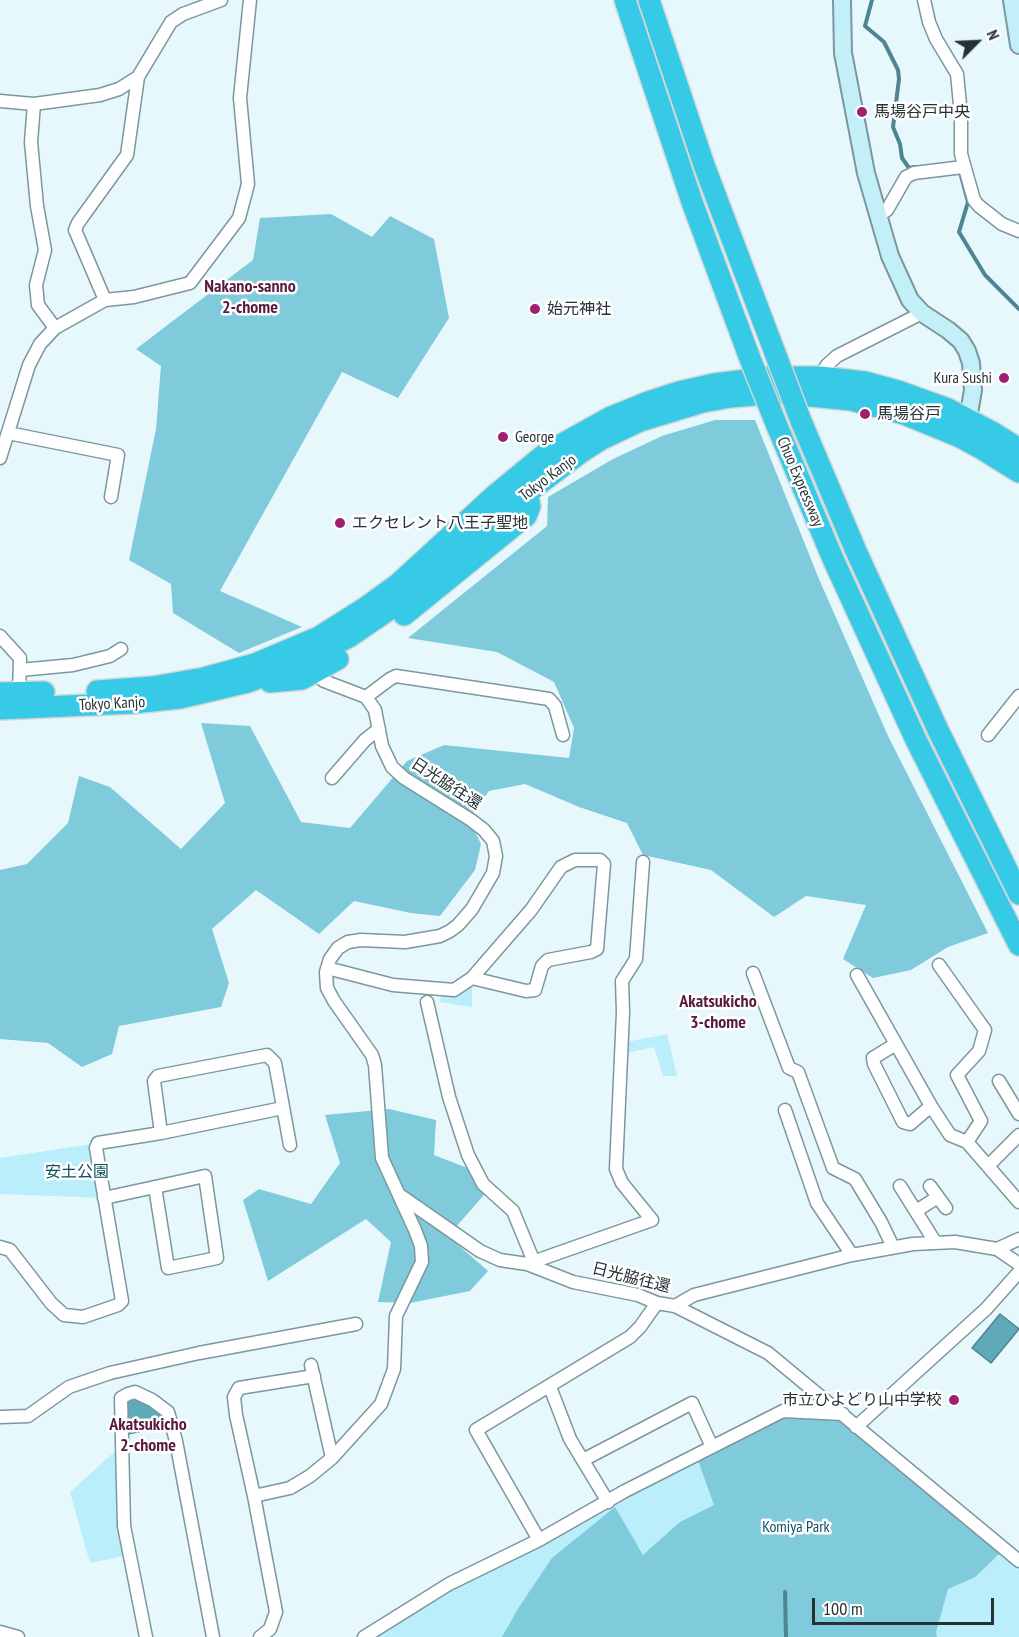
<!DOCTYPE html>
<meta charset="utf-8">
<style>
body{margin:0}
#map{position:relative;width:1019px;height:1637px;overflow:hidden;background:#e7f8fd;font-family:"PT Sans Narrow",sans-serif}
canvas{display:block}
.north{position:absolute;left:947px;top:12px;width:60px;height:60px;-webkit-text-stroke:4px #fff;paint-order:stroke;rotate:66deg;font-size:16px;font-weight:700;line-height:24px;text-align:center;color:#263134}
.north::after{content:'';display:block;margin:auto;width:21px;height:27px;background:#263134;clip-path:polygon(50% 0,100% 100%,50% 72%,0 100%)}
.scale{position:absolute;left:812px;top:1598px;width:182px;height:27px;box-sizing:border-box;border:3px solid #263134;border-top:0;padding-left:8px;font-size:18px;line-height:21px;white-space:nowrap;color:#263134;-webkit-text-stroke:4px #fff;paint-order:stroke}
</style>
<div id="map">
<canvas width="1019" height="1637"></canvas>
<div class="north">N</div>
<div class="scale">100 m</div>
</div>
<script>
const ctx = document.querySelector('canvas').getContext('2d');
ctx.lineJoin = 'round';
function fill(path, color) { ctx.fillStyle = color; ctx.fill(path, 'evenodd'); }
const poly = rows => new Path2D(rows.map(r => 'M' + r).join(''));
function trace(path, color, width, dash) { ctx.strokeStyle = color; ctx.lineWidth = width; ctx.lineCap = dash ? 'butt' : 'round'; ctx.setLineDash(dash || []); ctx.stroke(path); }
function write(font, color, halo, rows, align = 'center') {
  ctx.font = font + ' "PT Sans Narrow","Noto Sans JP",sans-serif'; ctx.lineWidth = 5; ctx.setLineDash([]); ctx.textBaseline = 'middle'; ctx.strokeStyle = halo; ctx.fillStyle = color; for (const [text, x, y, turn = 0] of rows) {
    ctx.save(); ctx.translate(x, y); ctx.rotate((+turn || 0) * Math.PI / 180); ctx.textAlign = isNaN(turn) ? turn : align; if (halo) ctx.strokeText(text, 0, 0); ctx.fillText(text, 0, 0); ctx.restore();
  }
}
fill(poly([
 [472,978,472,1007,439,1002,444,990],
 [667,1034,677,1076,663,1076,654,1047,622,1054,622,1043],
 [98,1143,104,1198,0,1194,0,1158],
 [123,1444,129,1555,90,1563,70,1492],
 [695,1452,906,1475,1019,1567,1019,1637,364,1637]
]), '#b9eefa');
fill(poly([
 [331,214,372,237,390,216,434,239,449,318,398,398,342,372,220,591,302,627,239,653,173,613,171,584,129,560,156,429,161,366,136,349,253,260,260,218],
 [715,420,755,420,819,579,888,736,988,933,948,947,911,970,873,978,843,959,866,905,806,896,774,917,711,870,643,855,627,823,579,807,525,784,489,791,469,819,481,844,475,870,440,916,411,913,354,901,319,934,256,890,212,929,229,983,221,1007,119,1026,112,1054,82,1067,48,1043,0,1039,0,870,27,864,68,823,79,776,110,787,181,849,225,803,201,723,250,726,301,822,350,828,407,761,444,745,569,758,574,728,554,682,497,652,408,638,547,526,548,497,613,459,662,436],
 [389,1109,436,1120,434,1155,470,1169,484,1195,448,1236,488,1271,470,1291,410,1303,378,1302,391,1242,366,1219,268,1281,243,1200,259,1189,311,1204,340,1163,325,1115],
 [783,1411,837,1416,1001,1552,975,1577,948,1589,936,1632,937,1637,502,1637,519,1607,552,1558,615,1507,643,1555,680,1522,714,1505,695,1452]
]), '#7fcadb');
const water = poly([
 [1000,1314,1019,1329,991,1363,972,1348,1000,1314],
 [128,1394,152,1400,171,1425,123,1435,128,1394]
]);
fill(water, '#5fa9ba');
trace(water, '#4e8592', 1.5);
trace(poly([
 [872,0,865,26,884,42,898,70,899,79,893,127,900,144,902,158,909,168,915,167],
 [960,172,968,202,959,232,985,275,1019,309],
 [785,1592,786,1637]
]), '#4e8592', 4);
const street = poly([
 [924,0,929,22,936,39,957,74,961,115,961,154,974,200,979,206,1002,224,1019,231],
 [0,101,34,104,100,95,119,89,138,77,171,22,183,14,221,0],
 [34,104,31,142,37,206,45,250,36,285,38,305,55,328],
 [878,216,887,210,906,177,914,173,963,167],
 [105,300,75,230,78,223,127,155,138,77],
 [820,377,827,365,837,356,922,313],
 [8,433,118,455,111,497],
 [0,458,29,365,40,344,55,328,105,300,134,297,190,283,239,218,248,184,240,98,250,0],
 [0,636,20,658,19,693],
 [20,670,73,665,110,656,121,649],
 [366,697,390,679,396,676,549,699,555,706,563,735],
 [988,735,1019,696],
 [332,778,365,740,379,729],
 [939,965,985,1030,979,1051,957,1075,981,1121,967,1142,1019,1202],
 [327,968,393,985,454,990,472,978,531,910,561,867,575,860,600,860,604,864,597,949,591,952,548,960,542,966,535,990,526,991,472,978],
 [753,973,789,1068,798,1072,833,1168,855,1179,881,1222,893,1247],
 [857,975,931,1106,950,1135,967,1142],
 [427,1002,449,1097,468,1155,483,1184,513,1211,534,1262],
 [896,1044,873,1058,874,1064,903,1122,910,1124,931,1106],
 [999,1081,1019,1114],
 [283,1108,161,1133,154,1081,158,1076,267,1055,275,1063,290,1145],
 [785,1110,817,1203,852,1255],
 [988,1166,1019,1135],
 [900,1186,935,1242],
 [930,1186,946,1208],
 [401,1196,480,1251,500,1260,527,1264,573,1282,638,1295,657,1303,675,1306,768,1353,1019,1561],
 [104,1198,155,1187,205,1176,217,1258,168,1268,155,1187],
 [916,1211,938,1197],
 [0,1247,10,1250,51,1303,64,1315,83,1317,118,1305,122,1301,96,1148,98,1143,161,1133],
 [997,1249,1019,1239],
 [527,1264,652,1220,622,1183,616,1169,623,1012,622,981,636,959,643,862],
 [675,1306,694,1295,852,1255,913,1244,955,1242,997,1249,1019,1264],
 [311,1365,332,1458],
 [550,1387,570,1439,608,1502],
 [0,1417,28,1416,69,1387,110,1373,199,1353,356,1324],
 [856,1427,986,1309,1019,1272],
 [583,1460,692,1403,712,1447],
 [254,1496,290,1488,310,1476,332,1458,381,1404,394,1369,396,1316,422,1262,421,1246,415,1230,382,1158,375,1065,372,1055,334,1001,327,988,326,972,330,959,338,948,348,942,361,940,405,942,440,936,450,931,458,925,472,909,493,873,496,856,493,841,484,830,471,820,404,778,392,767,382,746,375,710,366,697,324,681,320,678,316,671],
 [539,1540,476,1430,630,1337,640,1327,657,1303],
 [0,1632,18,1637],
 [146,1637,124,1526,121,1398,128,1394,135,1392,152,1400,168,1412,176,1441,213,1637],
 [260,1637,270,1629,276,1612,254,1496,236,1415,234,1397,239,1388,314,1376],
 [364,1637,449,1584,539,1540,625,1491,783,1411,843,1414]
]);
const secondary = poly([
 [842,0,843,53,866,173,890,256,910,300,922,313,948,330,961,341,967,351,971,363,973,390,968,419,964,428],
 [1012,0,1019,45]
]);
const highway = poly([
 [625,0,692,202,749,356],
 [649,0,704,165,775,353],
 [801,421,856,551,938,730,1019,894],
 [777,426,833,559,916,740,1019,945],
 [404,615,526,516,530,506,527,493,516,490],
 [270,682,302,679,338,659],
 [97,691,152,687,204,678,255,664,319,637,365,608,398,584,495,495,546,453,611,417,648,402,679,392,714,384,771,377,820,377,865,382,898,391,948,409,992,432,1019,449],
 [0,693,44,692],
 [0,709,133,703,180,698,248,682,298,663,349,637,387,611,464,549,527,493,580,453,602,439,640,421,703,402,731,397,779,393,851,400,904,414,960,437,982,449,1019,472]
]);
trace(street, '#7c979d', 15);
trace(secondary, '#7c979d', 20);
trace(highway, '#d4d6d6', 24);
trace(street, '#fff', 12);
trace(secondary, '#c3eff8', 16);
trace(highway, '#36cae6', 21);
const highwayBridge = poly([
 [775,353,801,421],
 [749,356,777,426]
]);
trace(highwayBridge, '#d4d6d6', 24, []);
trace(highwayBridge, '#36cae6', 21);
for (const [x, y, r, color] of [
 [862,112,6,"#a01f70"],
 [535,309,6,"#a01f70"],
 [1004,378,6,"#a01f70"],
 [865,414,6,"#a01f70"],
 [503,437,6,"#a01f70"],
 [340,523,6,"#a01f70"],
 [954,1400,6,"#a01f70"]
]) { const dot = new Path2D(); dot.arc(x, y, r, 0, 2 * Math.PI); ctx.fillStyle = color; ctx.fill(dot); trace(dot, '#fff', 2); }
write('16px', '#263134', '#fff', [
 ["馬場谷戸中央",874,112],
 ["始元神社",547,309],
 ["Kura Sushi",992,378,"right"],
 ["馬場谷戸",877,414],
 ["George",515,437],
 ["エクセレント八王子聖地",352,523],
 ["市立ひよどり山中学校",942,1400,"right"]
], 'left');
write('16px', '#263134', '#fff', [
 ["Tokyo Kanjo",548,478,-37],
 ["Chuo Expressway",800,482,67],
 ["Tokyo Kanjo",112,704,-3],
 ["日光脇往還",446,784,33],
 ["日光脇往還",631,1278,14]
]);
write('16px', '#0d4f5c', '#fff', [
 ["安土公園",77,1172],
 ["Komiya Park",796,1527]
]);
write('bold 18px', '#581a3e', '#fff', [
 ["Nakano-sanno",250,287],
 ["2-chome",250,308],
 ["Akatsukicho",718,1002],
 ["3-chome",718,1023],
 ["Akatsukicho",148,1425],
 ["2-chome",148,1446]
]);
</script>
